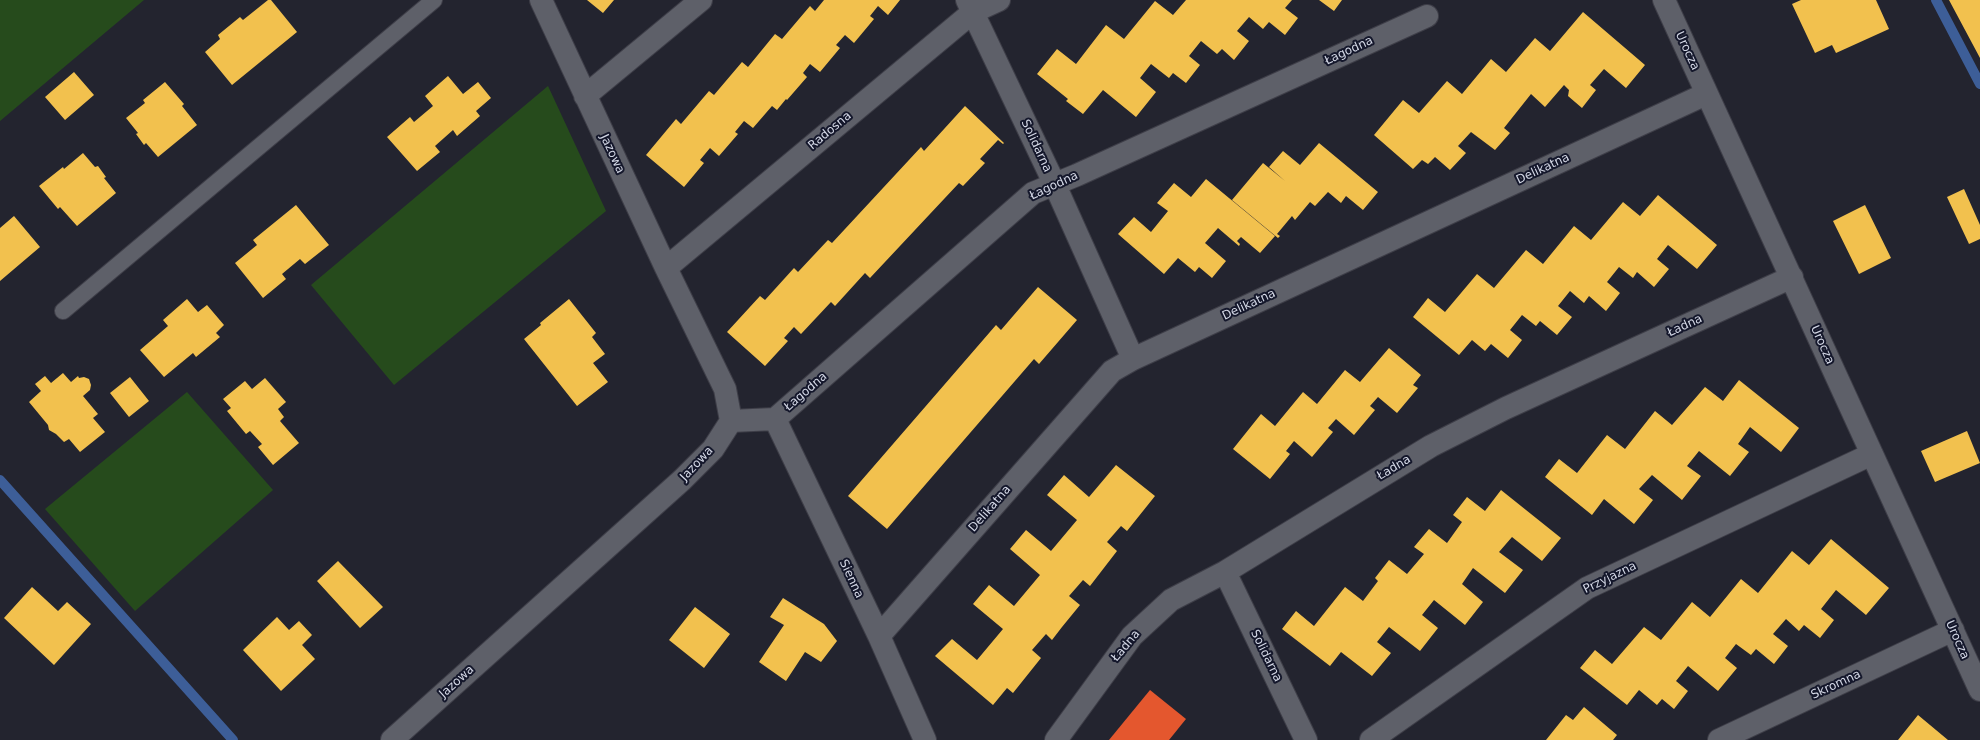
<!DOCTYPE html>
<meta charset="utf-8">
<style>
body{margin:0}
canvas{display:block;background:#23242f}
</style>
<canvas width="1980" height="740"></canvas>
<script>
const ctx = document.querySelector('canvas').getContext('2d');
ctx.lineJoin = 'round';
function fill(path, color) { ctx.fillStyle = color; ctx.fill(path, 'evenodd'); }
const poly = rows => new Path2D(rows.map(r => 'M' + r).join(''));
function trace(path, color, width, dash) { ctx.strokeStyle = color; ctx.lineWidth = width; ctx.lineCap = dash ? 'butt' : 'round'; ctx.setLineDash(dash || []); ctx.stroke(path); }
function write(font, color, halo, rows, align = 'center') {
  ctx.font = font + ' "DejaVu Sans",sans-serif'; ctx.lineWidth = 4; ctx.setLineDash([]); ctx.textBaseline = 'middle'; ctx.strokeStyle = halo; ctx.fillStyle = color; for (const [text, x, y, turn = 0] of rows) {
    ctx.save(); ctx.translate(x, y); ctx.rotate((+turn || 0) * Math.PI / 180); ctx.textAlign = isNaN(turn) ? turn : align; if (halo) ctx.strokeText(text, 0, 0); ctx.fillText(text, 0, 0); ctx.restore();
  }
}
fill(poly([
 [0,0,144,0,0,121],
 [548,86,606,211,394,385,311,285],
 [187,392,273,490,135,611,45,509]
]), '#264b1c');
fill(poly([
 [268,0,271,0,297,32,232,85,205,52,220,39,218,35,240,17,243,20],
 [587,0,614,0,603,13],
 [824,0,900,0,888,15,878,6,870,16,874,19,854,43,845,35,836,45,840,48,820,72,810,64,803,73,807,77,787,100,786,99,777,110,772,106,753,128,744,121,735,132,738,134,719,156,710,148,700,160,704,163,684,187,646,155,676,119,681,124,709,91,714,95,742,62,748,67,775,34,782,39,810,6,815,11],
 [1186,0,1292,0,1285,8,1298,18,1285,35,1269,22,1263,29,1249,17,1237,31,1249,41,1234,60,1222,49,1217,54,1201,41,1189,56,1200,65,1186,83,1173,73,1169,78,1151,64,1140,78,1156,92,1136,117,1103,90,1083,114,1066,101,1068,99,1037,74,1057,49,1076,64,1106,25,1124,39,1155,1,1173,15],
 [1319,0,1342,0,1334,11],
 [1801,0,1876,0,1889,29,1836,53,1832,45,1815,53,1792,4],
 [1949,0,1980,0,1980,58],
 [1583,12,1645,65,1626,88,1604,69,1590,85,1596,90,1582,108,1568,96,1569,90,1564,85,1545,107,1531,94,1504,128,1510,133,1495,150,1471,132,1458,146,1466,153,1450,170,1435,157,1428,164,1422,160,1413,169,1374,135,1403,100,1419,113,1447,81,1462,94,1491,59,1506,72,1535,38,1550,51],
 [74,72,94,95,65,120,45,97],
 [448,76,463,94,478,82,491,98,476,111,480,116,457,136,453,130,435,146,440,152,417,171,387,137,410,117,414,122,433,106,425,96],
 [165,82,184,104,182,106,197,125,158,157,146,143,144,145,136,134,138,133,126,118,145,103,143,100],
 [965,106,1004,143,1003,144,998,140,980,159,985,163,963,186,959,183,870,278,865,273,835,306,831,302,801,334,794,327,784,338,788,341,765,366,727,332,760,296,765,300,794,268,798,272,828,240,832,243,921,147,924,151],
 [1319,143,1378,192,1363,210,1346,196,1341,203,1328,192,1315,206,1310,202,1295,220,1292,216,1277,234,1280,236,1278,238,1232,200,1263,163,1285,181,1269,167,1283,151,1300,165],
 [83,153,95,167,98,166,106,177,104,178,116,193,77,226,60,207,58,209,39,186,63,167,64,169],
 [1206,179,1275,236,1260,253,1241,237,1237,241,1240,244,1239,246,1218,228,1205,243,1226,261,1212,278,1199,267,1195,272,1178,258,1164,274,1118,234,1134,217,1151,232,1168,211,1157,203,1174,183,1191,197],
 [1964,189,1980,225,1980,239,1969,244,1947,197],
 [1658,195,1717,245,1697,269,1668,245,1657,259,1669,269,1654,287,1637,272,1633,278,1619,267,1607,282,1620,293,1606,311,1589,296,1584,303,1570,291,1558,306,1572,317,1557,335,1540,321,1536,326,1522,315,1510,330,1522,340,1508,358,1491,344,1485,351,1472,340,1459,355,1413,317,1428,298,1445,312,1477,274,1494,288,1526,250,1543,264,1574,226,1591,240,1623,202,1640,216],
 [296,205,329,245,305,264,300,259,282,274,286,279,263,298,235,263,257,245,253,240],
 [1865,205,1891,258,1859,274,1833,221],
 [14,216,40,247,0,281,0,228],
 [1038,287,1077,320,1039,364,1034,359,887,529,848,496,996,325,1001,330],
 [187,299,198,312,207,305,224,325,216,333,220,337,196,357,193,353,164,377,140,350,168,326,163,320],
 [569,299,596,333,592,337,605,354,593,363,608,382,577,406,524,339,541,325,540,323],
 [1389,348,1421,375,1413,385,1418,388,1397,413,1378,397,1370,406,1375,410,1354,435,1336,419,1328,428,1333,432,1312,457,1294,441,1286,451,1290,454,1270,479,1233,449,1261,414,1275,426,1303,392,1317,404,1345,370,1360,382],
 [63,373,71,382,78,376,79,378,84,377,89,379,91,385,90,390,83,396,98,414,93,418,105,432,80,452,69,439,64,442,56,434,49,430,48,425,29,402,41,391,35,384,45,376,51,383],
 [130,377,149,401,129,417,110,393],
 [265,378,286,402,278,409,284,417,280,421,299,443,273,465,258,447,262,444,250,431,246,434,227,411,231,408,223,399,245,381,252,389],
 [1739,380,1799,428,1781,452,1750,427,1738,444,1749,452,1730,476,1699,451,1687,466,1701,476,1682,500,1652,475,1639,489,1653,500,1634,524,1604,499,1592,515,1545,477,1559,459,1577,473,1607,435,1625,449,1655,411,1672,425,1705,387,1723,401],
 [1967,431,1980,463,1935,482,1921,451],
 [1116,465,1155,496,1127,531,1121,526,1107,542,1117,551,1090,586,1083,580,1069,596,1080,605,1062,627,1052,640,1046,634,1032,650,1041,658,1013,693,1007,688,993,705,935,656,952,639,977,660,1003,629,973,604,989,585,1014,606,1040,575,1010,549,1026,530,1051,551,1077,520,1047,495,1064,475,1089,497],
 [1501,490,1561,538,1542,561,1512,537,1499,552,1523,570,1505,593,1473,568,1462,584,1483,602,1465,625,1434,600,1422,615,1438,628,1420,651,1389,627,1377,642,1391,653,1372,676,1341,652,1330,666,1282,629,1296,611,1314,626,1345,587,1363,601,1378,581,1375,578,1389,560,1407,574,1424,554,1414,547,1429,529,1447,543,1462,522,1453,515,1467,497,1485,511],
 [1831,539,1889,588,1866,615,1836,590,1821,609,1834,620,1820,638,1804,625,1799,631,1786,619,1773,634,1788,646,1774,664,1756,649,1751,655,1736,644,1725,658,1737,668,1718,691,1688,666,1676,681,1688,691,1674,709,1662,699,1657,705,1639,690,1627,705,1580,668,1595,650,1612,664,1644,627,1661,640,1692,602,1710,617,1741,579,1758,593,1792,551,1809,565],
 [338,561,383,607,360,628,317,581],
 [32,587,58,611,67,602,91,624,54,665,4,618],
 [783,598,824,624,837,641,821,662,805,652,786,681,759,662,784,625,770,617],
 [695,607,730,634,704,668,669,640],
 [277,617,289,630,299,621,312,635,302,645,315,659,281,691,243,650],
 [1584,707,1617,735,1613,740,1546,740,1566,715,1573,720],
 [1918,715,1948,740,1898,740]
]), '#f2c14e');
fill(poly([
 [1150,690,1186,719,1169,740,1109,740]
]), '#e4572e');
trace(poly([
 [1936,0,1980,84],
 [0,480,233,740]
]), '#3d5e98', 10);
const service = poly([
 [63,311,434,0]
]);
const minor = poly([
 [967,0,1055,185,1133,359],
 [1664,0,1980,690],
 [585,96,701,0],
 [666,268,973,12,999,0],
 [775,419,879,636,925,740],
 [731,421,775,419,1033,193,1077,175,1427,16],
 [1225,572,1306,740],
 [879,636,1112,371,1133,359,1706,94],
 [392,740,682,480,713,449,731,421,725,389,666,268,541,0],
 [1056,740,1132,636,1171,600,1225,572,1431,446,1506,408,1792,277],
 [1371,740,1587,588,1872,454],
 [1719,740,1953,630]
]);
trace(service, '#3e3e48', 18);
trace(minor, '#3e3e48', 24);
trace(service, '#5e6069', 16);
trace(minor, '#5e6069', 22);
write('12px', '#d4d8e6', '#14172b', [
 ["Łagodna",1349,51,-25],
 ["Urocza",1687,51,65],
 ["Radosna",830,131,-40],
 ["Solidarna",1036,146,65],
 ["Jazowa",612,154,65],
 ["Delikatna",1543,169,-25],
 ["Łagodna",1054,186,-25],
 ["Delikatna",1249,305,-25],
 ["Ładna",1685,326,-25],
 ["Urocza",1822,345,66],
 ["Łagodna",806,392,-41],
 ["Jazowa",697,464,-47],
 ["Ładna",1394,468,-31],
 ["Delikatna",990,509,-49],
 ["Przyjazna",1610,578,-26],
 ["Sienna",851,579,65],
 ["Urocza",1957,640,66],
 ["Ładna",1126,646,-50],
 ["Solidarna",1266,656,64],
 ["Jazowa",457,682,-42],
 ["Skromna",1836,685,-25]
]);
</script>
